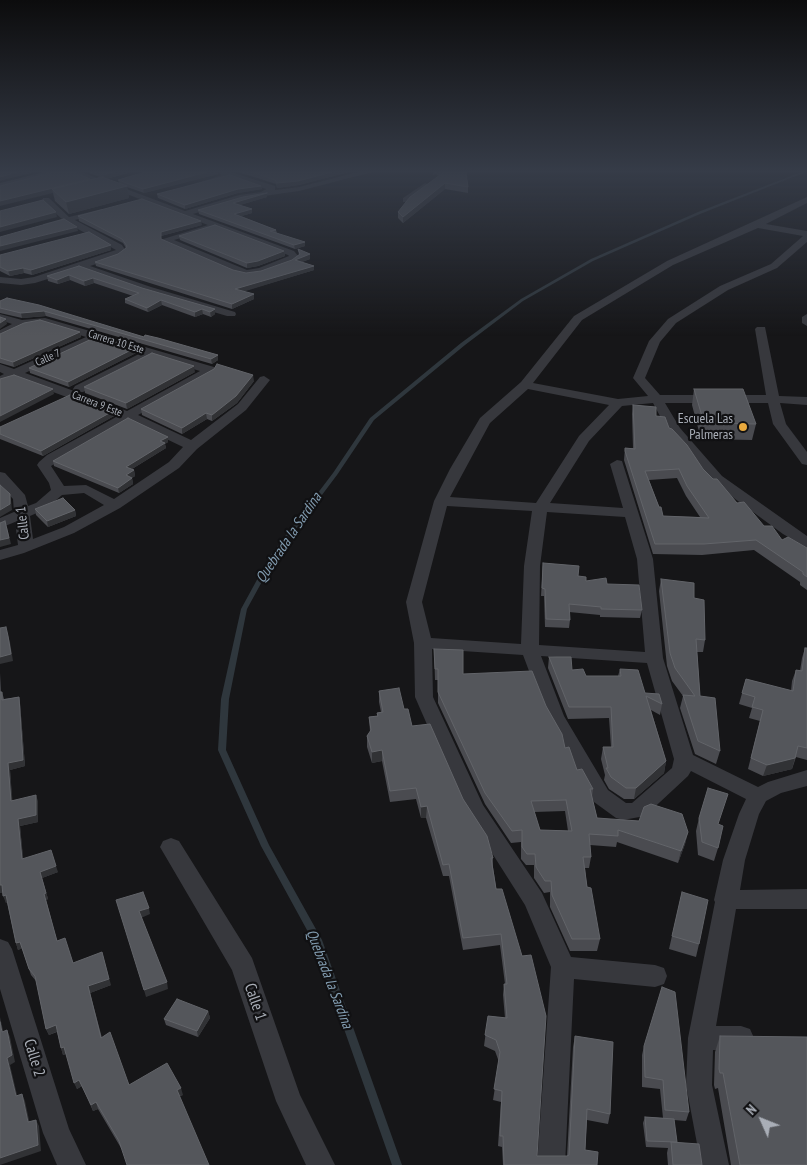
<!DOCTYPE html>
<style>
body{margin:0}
#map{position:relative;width:807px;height:1165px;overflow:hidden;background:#161618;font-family:"PT Sans Narrow",sans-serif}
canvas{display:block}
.north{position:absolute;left:737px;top:1095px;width:50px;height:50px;-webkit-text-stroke:4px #111113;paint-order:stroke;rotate:314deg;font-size:14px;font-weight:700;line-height:20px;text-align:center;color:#a9aeb7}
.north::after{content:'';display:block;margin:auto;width:18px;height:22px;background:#a9aeb7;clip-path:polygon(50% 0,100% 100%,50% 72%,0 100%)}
</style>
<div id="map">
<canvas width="807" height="1165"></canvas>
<div class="north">N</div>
</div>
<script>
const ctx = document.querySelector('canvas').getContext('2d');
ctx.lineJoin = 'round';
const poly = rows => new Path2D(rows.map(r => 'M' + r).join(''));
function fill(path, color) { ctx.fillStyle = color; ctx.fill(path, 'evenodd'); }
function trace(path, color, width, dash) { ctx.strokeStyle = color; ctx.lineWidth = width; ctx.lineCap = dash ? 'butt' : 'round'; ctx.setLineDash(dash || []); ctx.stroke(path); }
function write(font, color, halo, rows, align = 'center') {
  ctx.font = font + ' "PT Sans Narrow",sans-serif'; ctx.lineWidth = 4.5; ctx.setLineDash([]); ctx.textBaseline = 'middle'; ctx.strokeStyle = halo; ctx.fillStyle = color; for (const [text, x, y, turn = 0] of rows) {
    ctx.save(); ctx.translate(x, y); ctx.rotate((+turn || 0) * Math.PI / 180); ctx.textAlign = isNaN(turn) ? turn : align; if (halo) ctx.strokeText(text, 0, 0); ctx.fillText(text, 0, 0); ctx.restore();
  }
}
fill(poly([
 [801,172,806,172,700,214,593,261,523,301,465,345,374,420,337,475,276,556,247,609,229,699,226,750,269,845,322,940,402,1165,392,1165,313,941,261,846,218,750,221,699,241,609,270,556,333,473,370,418,461,343,521,299,591,259,698,212,801,172]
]), '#2f373d');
fill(poly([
 [69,172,81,172,185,211,239,195,261,192,266,189,230,177,188,189,184,187,222,175,218,172,231,172,275,186,275,190,299,187,358,172,373,172,299,191,243,199,193,214,294,251,299,257,292,263,264,273,247,276,234,273,160,240,208,225,69,172],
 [216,228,288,255,289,256,259,268,247,270,174,240,216,228],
 [425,183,432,185,409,202,403,202,403,198,425,183],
 [807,197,807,203,766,224,807,231,807,242,777,268,728,290,676,323,660,342,645,378,660,395,766,395,755,329,757,327,765,327,779,396,807,397,807,405,780,403,786,424,807,452,807,465,802,464,773,424,768,403,665,403,680,428,722,476,807,536,807,548,783,534,712,482,669,433,653,403,622,406,589,441,550,503,623,508,610,464,617,460,622,461,653,559,663,658,693,755,758,787,768,782,807,770,807,786,781,793,766,801,759,814,745,860,740,890,807,889,807,909,736,909,716,1026,741,1026,750,1029,754,1038,750,1047,741,1050,713,1050,712,1085,729,1165,701,1165,686,1085,688,1038,715,902,714,900,723,860,739,814,746,799,691,771,688,776,645,816,623,820,616,818,594,802,546,716,523,655,432,649,433,697,483,805,542,893,571,957,655,965,664,968,667,976,664,984,655,987,574,979,565,1165,537,1165,551,967,525,905,464,809,415,697,414,643,406,602,434,501,450,469,480,418,521,382,574,316,667,261,807,197],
 [758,228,803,236,771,264,720,286,668,319,649,341,633,378,648,396,618,399,533,383,582,320,673,265,758,228],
 [528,389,609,405,579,436,536,503,450,497,490,423,528,389],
 [447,506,532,511,524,566,521,644,431,638,422,602,447,506],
 [547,512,625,517,637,559,645,652,539,645,540,566,547,512],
 [541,656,647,663,674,759,672,768,632,803,626,803,608,790,564,716,541,656],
 [43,198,49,198,69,217,102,209,102,213,75,220,122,245,126,251,118,257,90,266,151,287,235,312,236,314,235,316,227,316,143,291,80,269,35,283,21,285,0,283,0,277,21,279,34,277,116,250,67,223,43,228,43,224,62,219,43,202,43,198],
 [0,314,22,320,45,318,214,367,216,370,214,373,138,415,191,440,238,404,260,377,264,376,270,380,246,410,197,449,179,468,120,508,74,533,24,553,0,560,0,550,18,545,15,522,0,528,0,518,14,512,13,499,0,485,0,472,5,473,25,495,28,506,36,503,51,490,49,483,37,465,39,462,47,455,118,416,15,378,0,384,0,376,4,374,0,372,0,364,14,369,86,337,41,323,25,326,0,338,0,330,12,324,0,320,0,314],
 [97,340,141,353,75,386,73,389,74,391,25,373,97,340],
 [153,357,200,371,127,411,77,392,83,392,153,357],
 [129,421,183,447,169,462,114,499,86,485,64,486,51,466,129,421],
 [84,493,104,505,64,527,33,539,30,516,46,509,62,495,84,493],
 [807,314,807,326,802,323,802,317,807,314],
 [171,838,179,841,252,958,300,1095,335,1165,306,1165,276,1101,232,970,160,847,163,841,171,838],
 [0,939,8,942,12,949,69,1129,86,1165,57,1165,43,1133,0,989,0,939]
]), '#37383d');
fill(poly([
 [44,172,65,172,0,189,0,183,44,172]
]), '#45474c');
fill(poly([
 [87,172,131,172,107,179,119,183,118,180,145,172,218,172,218,174,144,193,127,187,129,198,69,214,55,201,53,193,0,186,90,180,100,177],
 [238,172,349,172,299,185,277,188,276,184],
 [433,172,466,172,468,187,468,193,445,189,403,223,398,218,398,212,439,176,436,174,433,175],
 [261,186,262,189,238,193,185,209,158,198,157,194],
 [267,193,267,197,240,205,252,213,241,216,276,230,277,233,305,246,295,249,199,214,198,210],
 [78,216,202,225,161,236,161,240,233,270,246,273,261,271,292,260,299,255,298,249,310,259,302,262,314,266,314,270,244,291,254,299,232,309,96,266,95,262,118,254,126,248,123,243,79,221],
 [179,236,284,251,285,256,258,266,247,268,180,240],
 [111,245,111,250,32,275,24,273,10,276,0,271,0,255],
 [79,266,142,288,215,309,215,314,211,317,203,314,195,317,162,305,148,312,125,303,125,299,133,296,94,283,85,286,70,280,58,284,48,281,47,276],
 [7,298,144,337,218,355,218,360,212,364,46,316,22,318,0,313,0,301],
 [80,332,81,337,14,367,0,363,0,334],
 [135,348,136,353,69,387,30,373,29,368],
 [195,372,127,409,85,393,84,387],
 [254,381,237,403,212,421,207,419,182,434,142,415,141,409],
 [694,389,756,424,752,440,701,439,692,405],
 [633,405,656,416,669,428,703,469,737,503,764,526,782,540,807,548,807,590,800,585,800,582,754,550,702,555,653,554,624,460,625,448,633,448,632,414],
 [677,478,686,496,700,517,663,516,659,507,649,480],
 [113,411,114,416,43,456,0,439,0,427],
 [168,437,168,442,165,444,166,448,132,469,134,470,135,476,132,478,133,484,119,493,54,466,53,461],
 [35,509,75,510,76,516,48,527,36,515],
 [543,563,578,576,586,581,607,584,642,610,640,618,600,617,600,615,569,612,570,620,569,628,545,627,544,596,541,596],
 [661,579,694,598,705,640,703,652,697,652,700,696,720,751,716,764,695,754,680,708,683,696,672,681,667,666,659,591],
 [805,648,807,648,807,760,796,757,792,769,763,776,748,769,760,721,749,718,752,708,739,704,746,679,791,691,792,681,796,670,800,671,802,658],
 [434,649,463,674,546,706,565,748,577,770,593,789,592,797,597,818,688,832,685,844,678,863,617,842,616,847,590,845,591,857,589,868,585,868,587,887,600,939,597,951,570,951,550,907,550,892,544,893,534,878,534,865,526,865,521,859,521,842,511,843,485,804,438,703,438,680,435,680],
 [565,811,568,831,540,830,534,812],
 [549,657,572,670,586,676,618,676,620,669,645,693,662,704,660,715,651,710,666,761,664,773,634,799,624,799,609,789,604,780,605,775,601,759,603,747,611,747,609,718,568,719,548,668],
 [0,673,1,692,2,692,4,699,19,697,20,703,25,766,10,770,12,800,38,801,38,822,20,826,23,859,58,872,42,878,48,899,46,900,57,941,73,963,111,985,90,993,102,1038,129,1085,183,1095,180,1096,121,1148,98,1109,93,1111,82,1086,77,1089,66,1054,63,1055,57,1032,49,1035,46,1029,36,981,31,975,22,948,18,950,16,943,7,902,6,903,3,892,0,893],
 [379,691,404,709,412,726,463,799,493,858,493,867,537,1156,567,1156,573,1047,575,1036,610,1114,608,1124,587,1120,585,1150,597,1165,503,1165,502,1147,498,1146,501,1102,493,1100,499,1062,495,1051,484,1046,488,1016,505,1018,503,995,504,984,505,984,500,945,463,950,449,876,443,876,426,818,421,818,416,799,390,802,382,761,372,763,367,747,367,736,370,732,369,717,377,716,377,713,381,712,379,702],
 [699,818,719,825,718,848,714,861,698,855,696,831],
 [682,892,699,944,696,957,669,949],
 [208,1011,210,1018,198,1037,166,1025,164,1019],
 [720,1036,807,1165,731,1165,718,1088,715,1089,714,1085,715,1052],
 [644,1046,689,1112,686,1121,674,1120,677,1142,702,1165,668,1165,667,1153,668,1148,646,1147,643,1123,645,1117,663,1118,660,1089,642,1087,642,1055]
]), '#4a4b50');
fill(poly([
 [17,172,35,172,0,181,0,177],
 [113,172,131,172,105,179,104,175],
 [207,172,218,172,218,174,144,193,143,189],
 [332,172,349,172,299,185,277,188,277,183],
 [90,179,52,189,53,193,0,206,0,201],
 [445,183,445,189,403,223,403,217],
 [127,186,129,198,69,214,66,202],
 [261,186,262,189,238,193,185,209,185,205,238,189],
 [267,193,267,197,233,207,233,203],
 [252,209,252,213,235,218,234,214],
 [56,212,57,217,0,232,0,227],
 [201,221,202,225,161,236,161,244,161,232],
 [77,227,78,231,0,251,0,246],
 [305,242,305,246,295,249,294,245],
 [111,245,111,250,32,275,31,270],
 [284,251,285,256,258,266,247,268,247,263],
 [310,254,310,259,295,264,295,260],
 [314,266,314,270,236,294,235,289],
 [23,268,24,273,10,276,8,271],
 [69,275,70,280,58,284,57,280],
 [93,278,94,283,85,286,84,281],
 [254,294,254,299,232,309,232,304],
 [161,300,162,305,148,312,147,308],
 [202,309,203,314,195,317,195,312],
 [215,309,215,314,211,317,210,312],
 [44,311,46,316,22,318,21,313],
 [6,319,7,324,0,329,0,323],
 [80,332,81,337,14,367,13,362],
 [135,348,136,353,69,387,68,382],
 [218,355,218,360,212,364,211,359],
 [194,366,195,372,127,409,126,403],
 [253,375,254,381,237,403,212,421,212,415],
 [53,389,54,394,0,422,0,416],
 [113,411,114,416,43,456,41,451],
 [206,413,207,419,182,434,182,428],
 [168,437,168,442,165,444,166,448,127,472,126,467,160,441],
 [134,470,135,476,127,481,126,475],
 [132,478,133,484,119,493,118,488],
 [10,494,11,500,12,510,0,517,0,510],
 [75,510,76,516,48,527,47,521],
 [7,527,11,544,0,547,0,540],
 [8,636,10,642,13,661,0,664,0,657],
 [19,697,20,703,25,766,10,770,13,807,11,801,8,763],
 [382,750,382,761,372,763,372,752],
 [795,758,792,769,763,776,767,765],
 [666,761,664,773,634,799,636,788],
 [36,795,38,801,38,822,20,826,24,866,22,859,18,819],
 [427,806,426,818,421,818,421,807],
 [688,832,685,844,678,863,681,851],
 [56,866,58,872,42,878,48,899,46,900,59,948,44,894,40,872],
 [0,885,2,885,4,892,0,893],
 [6,895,8,902,6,903,3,896],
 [149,908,150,914,141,918,139,911],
 [20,942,23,948,18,950,16,943],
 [102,952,111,985,90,993,88,986],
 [167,982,168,989,146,997,144,990],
 [208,1011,210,1018,198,1037,197,1031],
 [0,1017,5,1039,2,1032,0,1022],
 [56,1025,58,1031,49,1035,46,1029],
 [7,1030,10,1037,15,1062,10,1065,19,1103,16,1096,7,1058],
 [64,1047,66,1054,63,1055,61,1048],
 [79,1080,82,1086,77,1089,74,1083],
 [181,1088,183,1095,179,1096,177,1090],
 [22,1094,25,1101,31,1129,28,1122],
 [96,1102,98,1109,93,1111,91,1105],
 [36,1120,39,1126,41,1151,0,1165,0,1158]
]), '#313235');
const building = poly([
 [0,172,17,172,0,177,0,172],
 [54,172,74,172,90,179,0,201,0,186,54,172],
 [98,172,113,172,104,175,98,172],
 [145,172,207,172,143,189,118,180,145,172],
 [252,172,332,172,298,181,277,183,275,180,252,172],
 [444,172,466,172,468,187,445,183,403,217,398,212,410,197,444,172],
 [230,175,261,186,238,189,185,205,157,194,230,175],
 [102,177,127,186,66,202,52,189,102,177],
 [267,193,233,203,252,209,234,214,276,230,270,231,305,242,294,245,198,210,243,197,267,193],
 [142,199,201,221,161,232,161,239,233,270,246,273,261,271,292,260,300,254,298,249,310,254,295,260,314,266,235,289,254,294,232,304,95,262,118,254,126,248,127,246,122,239,78,216,142,199],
 [43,200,56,212,0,227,0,211,43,200],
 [64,219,77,227,0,246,0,237,64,219],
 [215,225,284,251,258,261,247,263,179,236,215,225],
 [89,232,111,245,31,270,23,268,8,271,0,267,0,255,89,232],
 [79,266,142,288,215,309,210,312,202,309,195,312,161,300,147,308,125,299,139,293,93,278,84,281,69,275,57,280,47,276,79,266],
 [7,298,39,305,144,337,145,335,158,338,218,355,211,359,44,311,21,313,0,308,0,301,7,298],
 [0,317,6,319,0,323,0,317],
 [40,320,80,332,13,362,0,358,0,334,24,323,40,320],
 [96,337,135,348,68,382,29,368,96,337],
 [152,353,194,366,126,403,84,387,152,353],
 [217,364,253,375,236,396,212,415,206,413,182,428,141,409,214,369,217,364],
 [14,375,53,389,0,416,0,379,14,375],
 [694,389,743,389,756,424,704,423,694,389],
 [70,395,113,411,41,451,0,434,0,427,70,395],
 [633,405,656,407,656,416,665,417,669,428,672,429,687,445,703,469,713,479,717,479,737,503,744,502,764,526,772,526,782,540,788,537,807,548,807,577,803,574,803,572,756,540,704,544,655,544,625,451,625,448,635,449,633,405],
 [679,469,687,486,709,518,663,516,661,507,659,507,645,471,679,469],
 [128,418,168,437,160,441,165,443,126,467,134,470,126,475,132,478,118,488,53,461,128,418],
 [0,485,10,494,10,504,0,510,0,485],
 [63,498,75,510,47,521,35,509,63,498],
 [5,521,9,538,0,540,0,523,5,521],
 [543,563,579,566,578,576,586,577,586,581,606,578,607,584,639,585,642,610,601,609,601,607,569,604,570,620,546,619,545,589,542,588,543,563],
 [661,579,694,583,694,598,704,600,705,640,696,639,700,696,715,698,720,751,698,741,683,695,695,696,675,668,670,653,661,579],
 [6,627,8,636,11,654,0,657,0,628,6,627],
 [805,648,807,648,807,748,798,746,795,758,767,765,751,758,763,710,752,707,755,697,742,693,746,679,793,691,796,670,802,671,805,648],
 [434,649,463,650,463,674,532,671,546,706,562,734,565,748,569,747,577,770,582,769,593,789,590,789,597,818,639,821,644,807,651,804,682,814,688,832,681,851,618,830,618,836,589,834,591,857,583,857,587,887,591,888,600,939,572,939,552,895,551,881,545,881,536,867,535,854,527,854,522,847,522,830,512,831,485,793,438,692,438,669,435,669,434,649],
 [566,800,572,831,540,830,531,801,566,800],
 [549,657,571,657,572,670,583,669,586,676,621,676,620,669,638,670,645,693,659,694,662,704,646,696,666,761,636,788,626,788,611,777,606,768,608,768,603,747,613,747,611,707,569,707,549,657],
 [399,688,404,709,408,709,412,726,430,724,463,799,487,836,493,858,491,858,496,889,502,889,522,956,531,955,546,1016,537,1156,567,1156,569,1155,575,1036,613,1042,610,1114,587,1109,585,1150,598,1152,597,1165,504,1165,503,1136,500,1136,502,1091,494,1089,500,1052,496,1040,485,1035,488,1016,507,1018,504,984,507,984,501,934,463,938,449,864,443,865,427,806,421,807,416,788,390,791,382,750,372,752,367,736,371,730,369,717,378,716,377,713,383,712,379,691,399,688],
 [0,692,2,692,2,700,19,697,23,760,8,763,11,801,36,795,36,815,18,819,22,859,51,850,56,866,40,872,46,893,44,894,57,941,65,938,73,963,102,952,109,979,88,986,101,1038,110,1032,129,1085,167,1063,181,1088,177,1090,209,1165,127,1165,119,1141,96,1102,91,1105,79,1080,74,1083,64,1047,61,1048,56,1025,46,1029,35,976,29,969,20,942,16,943,6,895,3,896,2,885,0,885,0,692],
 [708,788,728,794,718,824,723,826,718,848,702,842,699,818,708,788],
 [143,892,149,908,139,911,167,982,144,990,116,900,143,892],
 [682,892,708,900,699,944,672,936,682,892],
 [662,987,675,992,689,1112,665,1110,663,1080,645,1077,644,1046,662,987],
 [177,999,208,1011,197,1031,164,1019,177,999],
 [0,1022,2,1032,7,1030,12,1055,7,1058,16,1096,22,1094,28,1122,36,1120,38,1145,0,1158,0,1022],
 [720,1036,807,1037,807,1165,740,1165,723,1073,720,1073,719,1069,720,1036],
 [645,1117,674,1119,677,1142,647,1141,645,1117],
 [671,1142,699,1144,702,1165,673,1165,671,1142]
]);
fill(building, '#54565b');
trace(building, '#626469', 1);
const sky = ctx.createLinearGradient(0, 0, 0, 336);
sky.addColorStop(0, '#0c0c0d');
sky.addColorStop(0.51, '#363c48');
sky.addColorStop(1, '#363c4800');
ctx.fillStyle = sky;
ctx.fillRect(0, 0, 807, 336);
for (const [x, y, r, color] of [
 [743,427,5,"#e8a93e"]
]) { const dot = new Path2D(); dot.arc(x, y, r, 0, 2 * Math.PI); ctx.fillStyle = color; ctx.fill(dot); trace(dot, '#111113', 2); }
write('11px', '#a9aeb7', '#111113', [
 ["Carrera 10 Este",116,342,17],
 ["Calle 7",48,358,-24],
 ["Carrera 9 Este",97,404,21]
]);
write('14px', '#a9aeb7', '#111113', [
 ["Escuela Las",733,419],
 ["Palmeras",733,435]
], 'right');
write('14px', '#a9aeb7', '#111113', [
 ["Calle 1",23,523,-97]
]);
write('italic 15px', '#829cb0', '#111113', [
 ["Quebrada la Sardina",289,538,-56],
 ["Quebrada la Sardina",329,979,69]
]);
write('16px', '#a9aeb7', '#111113', [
 ["Calle 1",255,1002,71],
 ["Calle 2",34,1058,73]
]);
</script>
